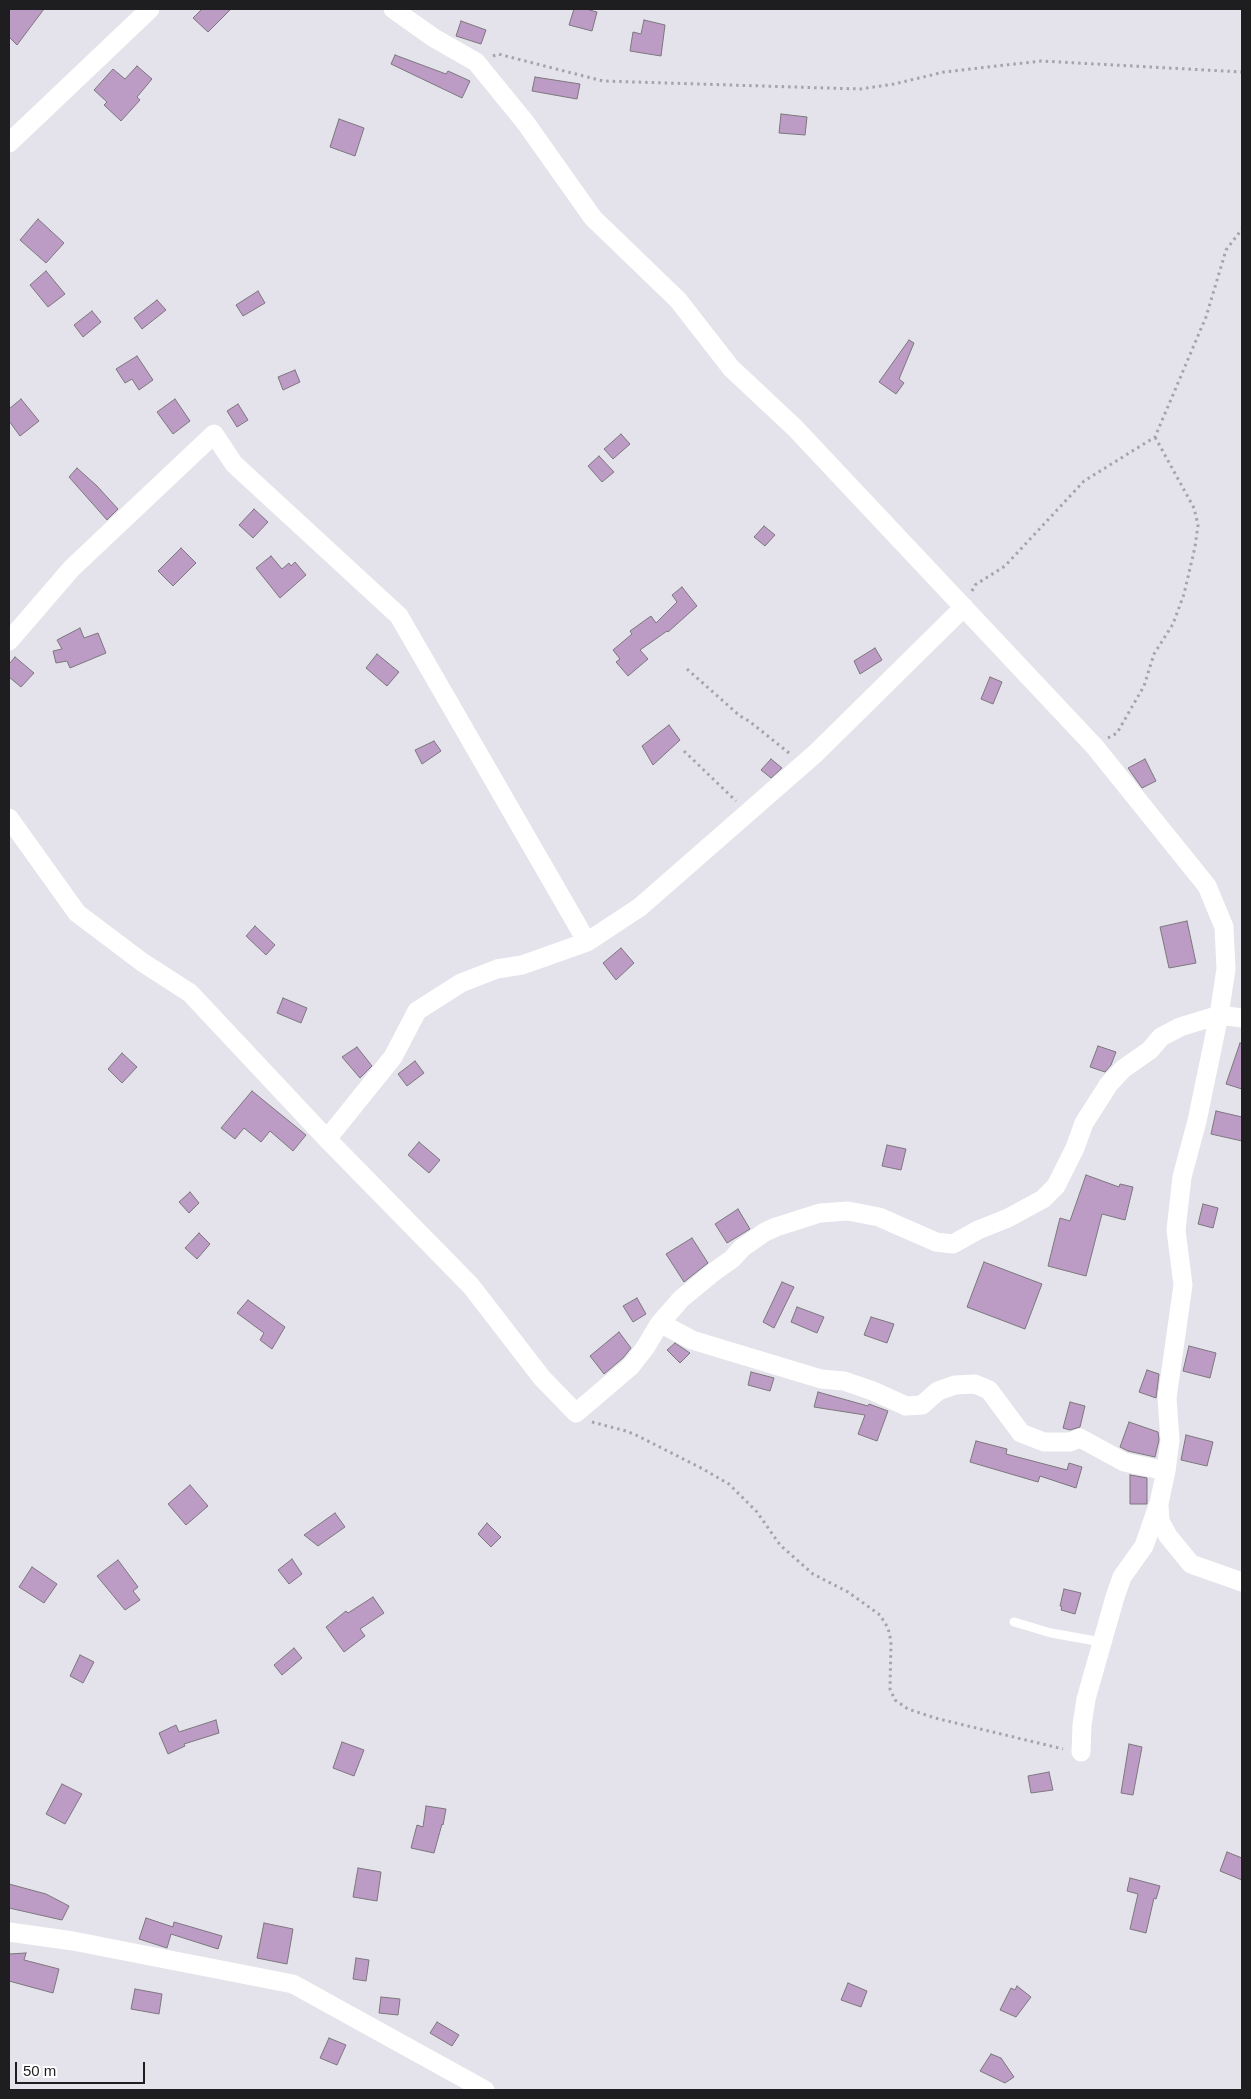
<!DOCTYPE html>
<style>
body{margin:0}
#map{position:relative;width:1251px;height:2099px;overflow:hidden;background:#e4e2ea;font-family:Arial,sans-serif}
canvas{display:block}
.frame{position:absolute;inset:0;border:10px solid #1e1d20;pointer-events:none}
.scale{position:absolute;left:15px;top:2062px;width:130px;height:22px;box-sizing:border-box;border:2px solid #1e1d20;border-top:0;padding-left:6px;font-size:15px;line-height:18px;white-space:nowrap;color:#1e1d20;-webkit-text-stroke:4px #fff;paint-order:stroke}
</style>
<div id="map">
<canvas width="1251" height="2099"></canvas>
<div class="frame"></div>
<div class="scale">50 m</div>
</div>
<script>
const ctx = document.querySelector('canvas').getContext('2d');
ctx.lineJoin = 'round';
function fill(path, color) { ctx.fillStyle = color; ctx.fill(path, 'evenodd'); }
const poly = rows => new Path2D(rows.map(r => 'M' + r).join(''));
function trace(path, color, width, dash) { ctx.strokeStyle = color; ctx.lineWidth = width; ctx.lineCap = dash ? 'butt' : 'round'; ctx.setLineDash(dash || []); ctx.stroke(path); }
const building = poly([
 [9,9,44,9,17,45,9,37,9,9],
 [202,9,231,9,208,32,193,18,202,9],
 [574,9,586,9,597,12,592,31,569,25,574,9],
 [644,20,665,25,661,56,630,51,633,32,641,34,644,20],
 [461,21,486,30,481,44,456,36,461,21],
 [395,55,446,74,448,71,470,81,462,98,391,64,395,55],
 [137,66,152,79,137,97,140,100,121,121,104,105,107,102,94,90,113,69,125,79,137,66],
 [535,77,580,84,577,99,532,91,535,77],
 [781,114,807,117,805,135,779,133,781,114],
 [339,119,364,128,355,156,330,147,339,119],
 [38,219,64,243,46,263,20,240,38,219],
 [46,271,65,294,48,307,30,285,46,271],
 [258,291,265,303,243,316,236,305,258,291],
 [157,300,166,310,142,329,134,318,157,300],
 [92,311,101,322,83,337,74,325,92,311],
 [909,340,914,343,899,379,904,383,896,394,879,382,909,340],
 [137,356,153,380,139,390,132,379,125,383,116,369,137,356],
 [295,370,300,382,283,390,278,377,295,370],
 [21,399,39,421,20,436,9,421,9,409,21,399],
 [175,399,190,421,173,434,157,412,175,399],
 [238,404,248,420,237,427,227,411,238,404],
 [621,434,630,444,613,459,604,449,621,434],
 [599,456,614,472,602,482,588,466,599,456],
 [77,468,97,486,118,509,107,520,69,477,77,468],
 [254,509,268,522,253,538,239,525,254,509],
 [764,526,775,535,765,546,754,537,764,526],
 [181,548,196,563,173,586,158,571,181,548],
 [271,556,282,569,289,563,291,566,295,562,306,575,280,598,256,568,271,556],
 [682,587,697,606,668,632,667,631,640,650,648,659,628,676,616,662,620,659,613,650,632,634,630,631,651,616,656,623,677,602,672,595,682,587],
 [80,628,84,638,98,633,106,653,70,668,67,661,56,663,53,651,62,649,57,640,80,628],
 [875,648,882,660,860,674,854,661,875,648],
 [377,654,399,672,387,686,366,668,377,654],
 [15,657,34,673,21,687,9,677,9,664,15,657],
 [990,677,1002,682,993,704,981,699,990,677],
 [669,725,680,740,653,765,642,746,669,725],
 [434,741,441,751,422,764,415,750,434,741],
 [771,759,782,768,771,778,761,770,771,759],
 [1145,759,1156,781,1142,788,1128,768,1145,759],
 [1187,921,1196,963,1169,968,1160,927,1187,921],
 [255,926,275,945,266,955,246,936,255,926],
 [621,948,634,963,616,980,603,963,621,948],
 [283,998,307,1008,301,1023,277,1013,283,998],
 [1240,1043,1242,1044,1242,1089,1226,1084,1240,1043],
 [1098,1046,1116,1052,1111,1065,1105,1072,1090,1067,1098,1046],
 [357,1047,372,1066,360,1078,342,1057,357,1047],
 [122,1053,137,1067,122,1083,108,1069,122,1053],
 [415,1061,424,1073,407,1086,398,1074,415,1061],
 [252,1091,306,1135,293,1151,270,1131,261,1142,244,1128,235,1139,221,1128,252,1091],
 [1216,1111,1242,1117,1242,1141,1211,1134,1216,1111],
 [419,1142,440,1160,429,1173,408,1155,419,1142],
 [887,1145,906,1149,901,1170,882,1166,887,1145],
 [1086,1175,1119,1187,1120,1184,1133,1187,1125,1220,1102,1214,1086,1276,1048,1266,1060,1218,1070,1221,1086,1175],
 [190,1192,199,1203,189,1213,179,1202,190,1192],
 [1203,1204,1218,1208,1213,1228,1198,1224,1203,1204],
 [738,1209,750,1229,727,1243,715,1224,738,1209],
 [199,1233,210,1244,197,1259,185,1248,199,1233],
 [692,1238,708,1263,684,1282,666,1254,692,1238],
 [984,1262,1042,1284,1025,1329,967,1307,984,1262],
 [782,1282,794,1287,774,1328,763,1322,782,1282],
 [637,1298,646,1314,633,1322,623,1306,637,1298],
 [248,1300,285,1327,272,1349,260,1340,264,1333,237,1313,248,1300],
 [797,1307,824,1317,817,1333,791,1322,797,1307],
 [871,1317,894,1324,887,1343,864,1335,871,1317],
 [619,1332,631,1348,623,1358,604,1374,590,1356,619,1332],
 [675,1343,690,1353,680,1363,667,1350,675,1343],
 [1189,1346,1216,1353,1210,1378,1183,1371,1189,1346],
 [1147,1370,1159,1374,1156,1398,1139,1392,1147,1370],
 [751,1372,774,1378,770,1391,748,1385,751,1372],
 [818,1392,868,1406,869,1404,888,1411,877,1441,858,1434,865,1415,814,1407,818,1392],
 [1070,1402,1085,1406,1080,1427,1070,1430,1063,1428,1070,1402],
 [1129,1422,1158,1432,1159,1440,1155,1457,1128,1451,1120,1447,1129,1422],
 [1186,1435,1213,1442,1207,1466,1181,1460,1186,1435],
 [976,1441,1007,1449,1006,1454,1067,1470,1069,1463,1082,1467,1076,1488,1040,1476,1038,1482,970,1462,976,1441],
 [1130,1475,1147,1478,1147,1504,1130,1504,1130,1475],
 [190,1485,208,1506,186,1525,168,1504,190,1485],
 [335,1513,345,1527,318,1546,304,1535,335,1513],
 [487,1523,501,1537,491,1547,478,1534,487,1523],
 [292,1559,302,1574,289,1584,278,1570,292,1559],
 [118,1560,138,1587,133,1591,140,1600,125,1610,97,1576,118,1560],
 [32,1567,57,1584,44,1603,19,1587,32,1567],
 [1064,1589,1081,1593,1075,1614,1061,1610,1062,1607,1060,1606,1064,1589],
 [373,1597,384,1613,360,1629,365,1636,344,1652,326,1627,346,1611,348,1613,373,1597],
 [294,1648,302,1658,282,1675,274,1665,294,1648],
 [80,1655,94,1662,83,1683,70,1676,80,1655],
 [216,1720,219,1733,184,1744,185,1746,168,1754,159,1733,176,1725,179,1732,216,1720],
 [342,1742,364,1750,354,1776,333,1768,342,1742],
 [1129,1744,1142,1747,1133,1795,1121,1793,1129,1744],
 [1049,1772,1053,1790,1031,1793,1028,1776,1049,1772],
 [62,1784,82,1794,65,1824,46,1814,62,1784],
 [426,1806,446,1809,443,1825,442,1824,434,1853,411,1848,417,1825,423,1827,426,1806],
 [1227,1852,1242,1858,1242,1880,1220,1871,1227,1852],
 [358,1868,381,1872,377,1901,353,1897,358,1868],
 [1130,1878,1160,1886,1156,1899,1154,1898,1146,1933,1130,1929,1138,1894,1127,1891,1130,1878],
 [9,1884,46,1894,69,1906,62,1920,9,1908,9,1884],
 [146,1918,173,1927,174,1922,222,1936,218,1949,171,1934,167,1948,139,1939,146,1918],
 [264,1923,293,1929,287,1964,257,1958,264,1923],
 [26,1953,24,1960,59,1969,53,1993,9,1981,9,1954,26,1953],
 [356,1958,369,1960,366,1981,353,1979,356,1958],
 [848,1983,867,1991,861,2007,841,2000,848,1983],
 [1017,1986,1031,1997,1016,2017,1000,2010,1011,1988,1015,1990,1017,1986],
 [135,1989,162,1994,159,2014,131,2009,135,1989],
 [381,1997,400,1999,398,2015,379,2013,381,1997],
 [437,2022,459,2035,452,2046,430,2033,437,2022],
 [329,2038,346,2045,337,2065,320,2058,329,2038],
 [991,2054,1001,2058,1014,2077,1005,2083,980,2071,991,2054]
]);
fill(building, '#bc9cc5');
trace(building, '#7c777d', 1);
trace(poly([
 [493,56,498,54,603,81,826,88,860,89,894,84,944,72,1041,61,1242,72],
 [972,591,975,585,1005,566,1084,481,1155,437,1206,317,1226,250,1242,229],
 [687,669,740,716,749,721,789,753],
 [1108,738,1117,733,1144,686,1154,654,1173,624,1184,594,1195,547,1198,525,1194,508,1155,437],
 [684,751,736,801],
 [592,1422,626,1431,638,1436,703,1469,729,1484,757,1512,780,1545,813,1574,848,1592,880,1615,888,1628,891,1641,890,1689,895,1700,908,1709,935,1718,1063,1749]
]), '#a5a4aa', 3, [2.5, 4]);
trace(poly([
 [1014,1622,1051,1633,1102,1642]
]), '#fff', 9);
trace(poly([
 [393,9,434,38,476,62,525,122,593,218,678,300,731,368,795,428,1095,747,1207,886,1224,927,1226,969,1219,1015,1197,1121,1182,1177,1176,1230,1183,1285,1167,1398,1170,1440,1166,1471,1159,1503,1144,1546,1122,1577,1115,1597,1086,1699,1082,1725,1081,1752],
 [9,143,150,9],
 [9,641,72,568,214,434,234,464,399,616,587,942],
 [9,818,77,913,142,962,190,993,327,1139,471,1286,542,1378,576,1413,631,1366,645,1348,660,1323,681,1299,715,1271,732,1259,742,1248,765,1232,776,1227,820,1213,848,1211,879,1217,936,1242,953,1244,978,1230,1008,1218,1043,1199,1056,1186,1075,1148,1084,1123,1109,1084,1123,1069,1150,1050,1161,1037,1180,1027,1219,1015,1242,1018],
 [327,1139,393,1057,417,1011,461,983,497,969,522,965,587,942,640,907,816,753,964,607],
 [660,1323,692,1340,821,1379,844,1381,873,1391,906,1406,922,1405,938,1391,955,1385,975,1384,989,1390,1021,1433,1044,1442,1070,1442,1080,1438,1124,1462,1166,1471],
 [1159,1505,1160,1521,1168,1536,1191,1564,1242,1582],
 [9,1932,73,1941,293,1984,485,2090]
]), '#fff', 19);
</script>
